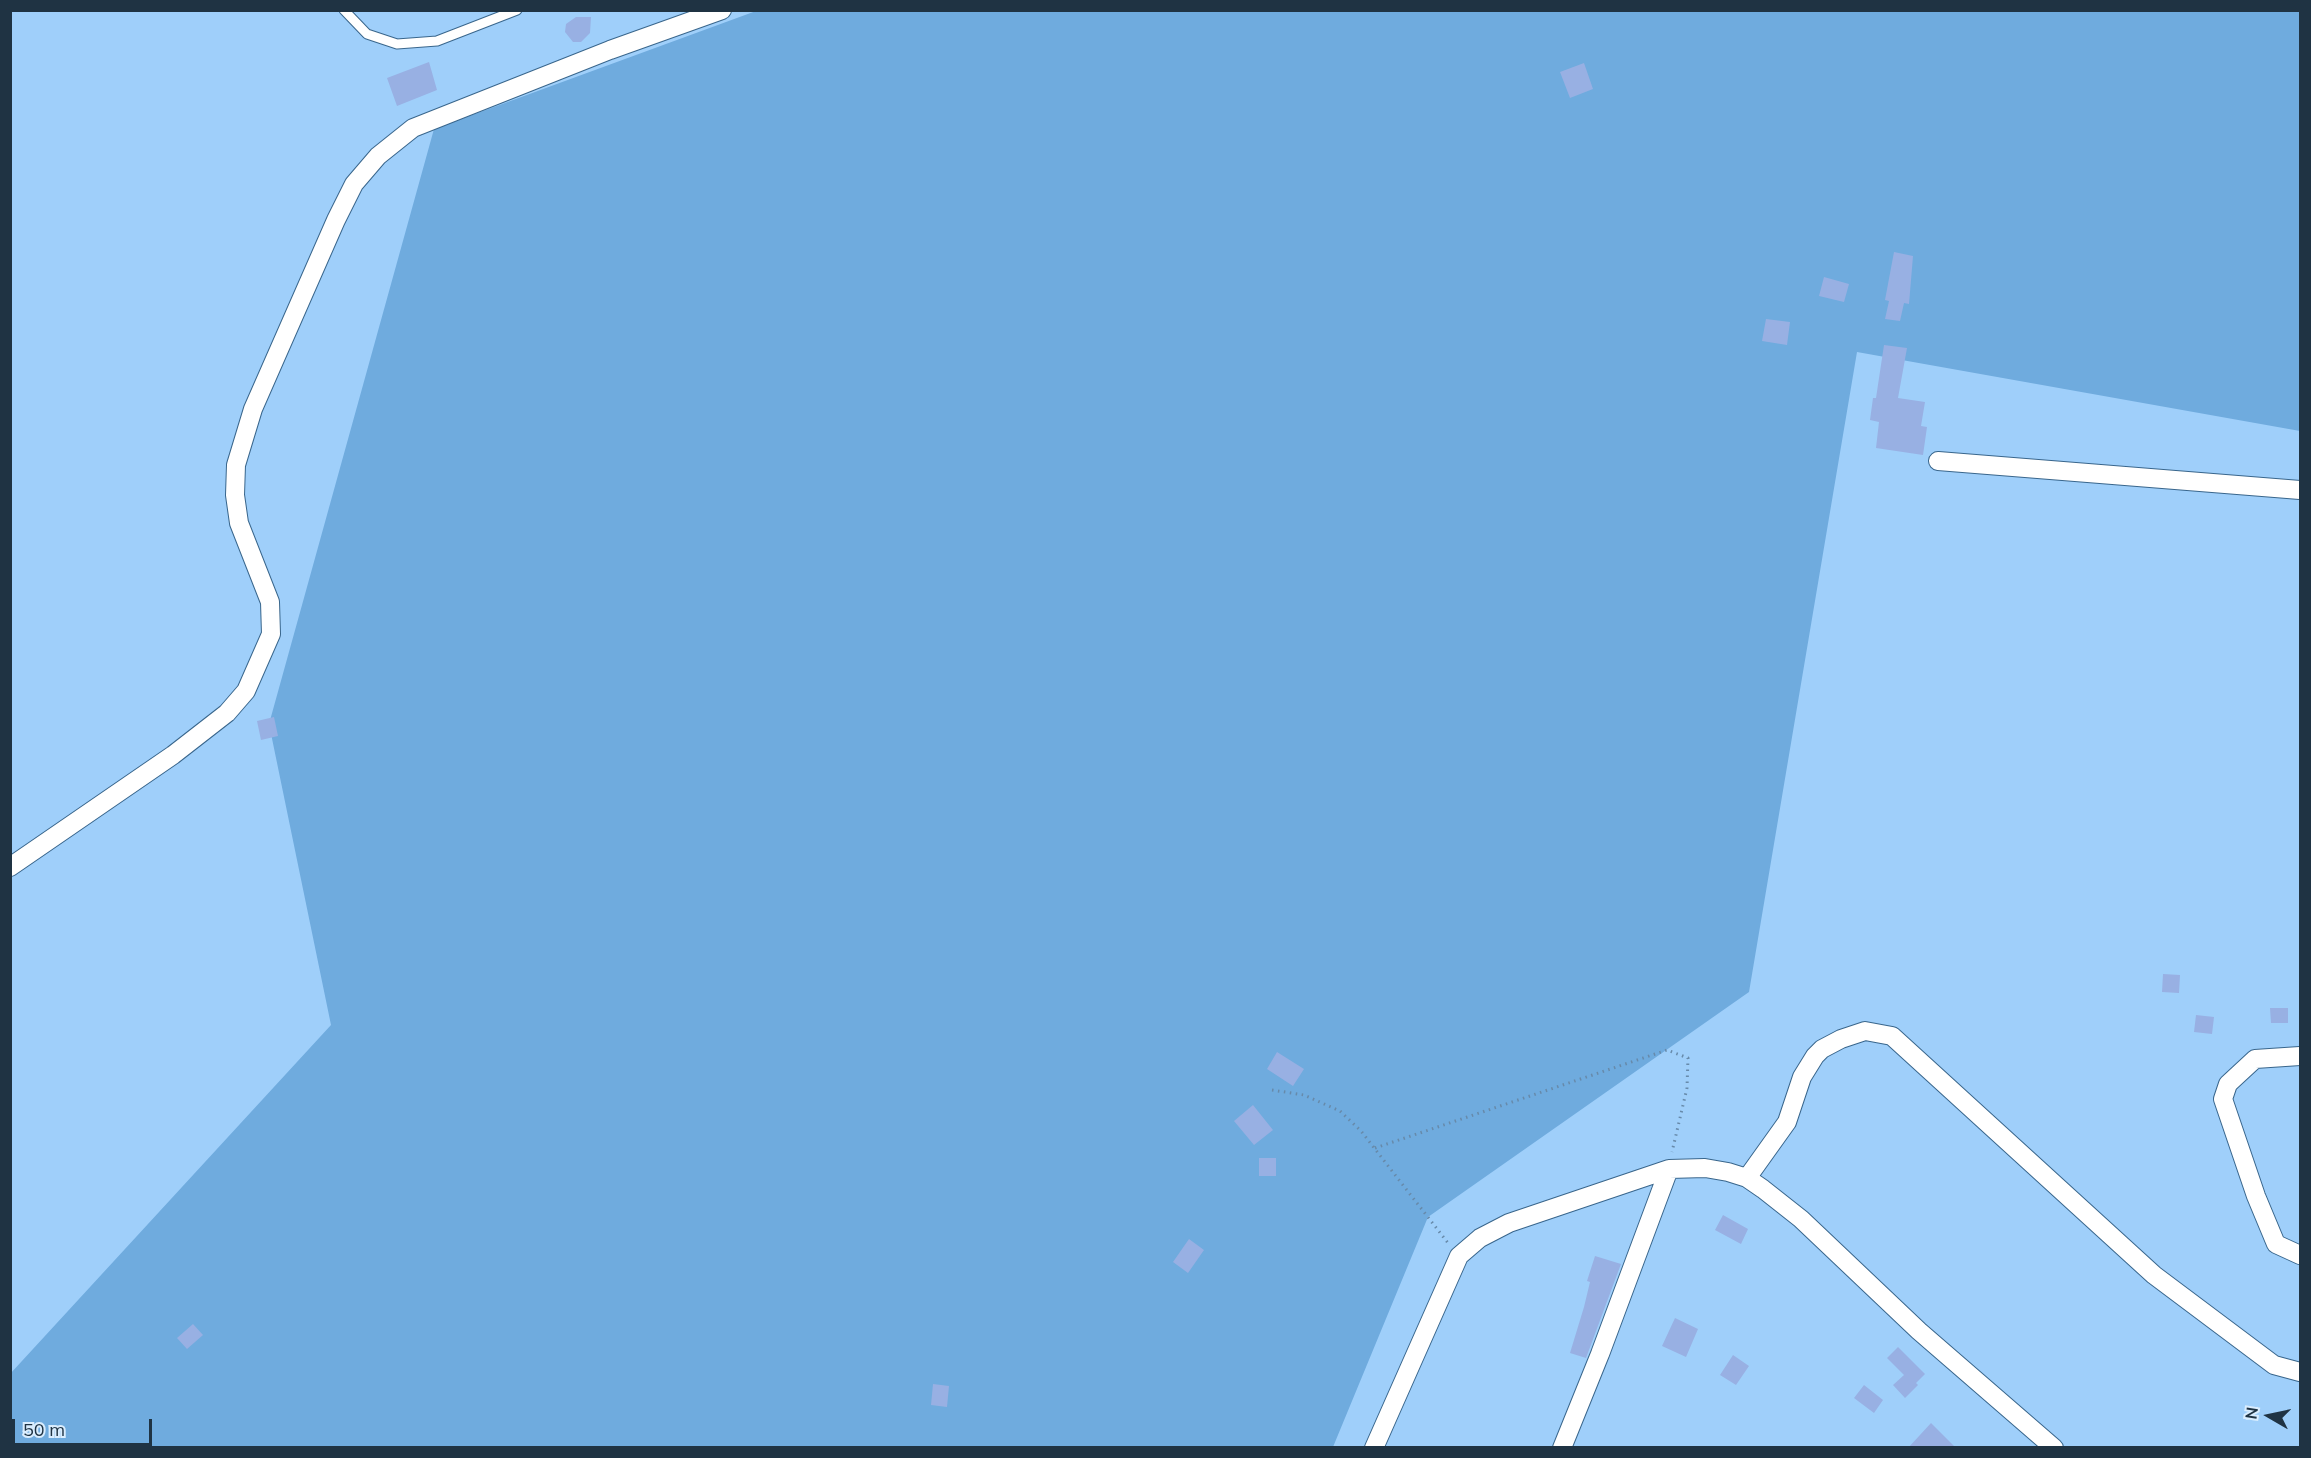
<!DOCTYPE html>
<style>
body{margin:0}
#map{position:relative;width:2311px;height:1458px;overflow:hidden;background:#9fcffa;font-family:Mulish,sans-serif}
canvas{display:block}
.frame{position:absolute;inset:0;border:12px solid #1f3343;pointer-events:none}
.north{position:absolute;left:2239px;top:1386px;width:60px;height:60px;-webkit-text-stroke:4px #d9edfe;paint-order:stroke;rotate:279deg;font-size:16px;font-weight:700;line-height:24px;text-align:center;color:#1f3343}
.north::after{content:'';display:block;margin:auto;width:21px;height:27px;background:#1f3343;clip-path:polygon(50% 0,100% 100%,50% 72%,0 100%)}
.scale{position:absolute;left:12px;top:1419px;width:140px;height:27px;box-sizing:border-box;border:3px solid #1f3343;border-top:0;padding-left:8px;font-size:18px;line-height:21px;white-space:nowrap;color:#1f3343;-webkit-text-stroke:4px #d9edfe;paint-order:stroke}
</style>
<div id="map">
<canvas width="2311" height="1458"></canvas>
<div class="frame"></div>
<div class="north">N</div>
<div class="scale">50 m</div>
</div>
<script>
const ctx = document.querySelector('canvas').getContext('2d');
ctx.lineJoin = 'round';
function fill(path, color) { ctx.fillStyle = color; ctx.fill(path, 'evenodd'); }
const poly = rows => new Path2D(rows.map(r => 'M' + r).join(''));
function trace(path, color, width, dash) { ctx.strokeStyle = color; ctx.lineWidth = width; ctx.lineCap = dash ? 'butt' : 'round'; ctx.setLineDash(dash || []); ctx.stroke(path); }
fill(poly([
 [756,11,2300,11,2300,431,1857,352,1749,992,1428,1217,1333,1447,11,1447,10,1374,331,1025,269,724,434,129]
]), '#6fabde');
fill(poly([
 [576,17,591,17,590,33,581,42,573,42,565,32,566,24],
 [429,62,437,90,397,106,387,78],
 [1584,63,1593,89,1570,98,1560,72],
 [1894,252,1913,256,1909,304,1904,303,1900,321,1885,319,1889,301,1885,300],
 [1824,277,1849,284,1844,302,1819,296],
 [1766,319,1790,322,1787,345,1762,341],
 [1884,345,1907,348,1898,398,1925,402,1921,426,1927,427,1923,455,1876,448,1879,422,1870,420,1873,398,1876,398],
 [274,717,278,736,261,740,257,721],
 [2163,974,2180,975,2179,993,2162,992],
 [2270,1008,2288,1008,2288,1023,2271,1023],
 [2196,1015,2214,1017,2212,1034,2194,1032],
 [1277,1052,1304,1069,1293,1086,1267,1069],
 [1253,1105,1273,1130,1254,1145,1234,1121],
 [1259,1158,1276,1158,1276,1176,1259,1176],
 [1723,1215,1748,1229,1741,1244,1715,1230],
 [1189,1239,1204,1250,1188,1273,1173,1262],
 [1595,1256,1621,1264,1586,1358,1570,1353,1584,1307,1590,1282,1587,1281],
 [1675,1318,1698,1329,1686,1357,1662,1346],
 [193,1324,203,1335,187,1349,177,1338],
 [1898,1347,1925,1374,1916,1383,1918,1385,1905,1398,1893,1385,1904,1375,1887,1358],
 [1733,1355,1749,1366,1736,1385,1720,1375],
 [933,1384,949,1386,947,1407,931,1405],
 [1864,1385,1883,1400,1874,1413,1854,1398],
 [1931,1423,1956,1448,1908,1448]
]), '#98b0e3');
const service = poly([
 [344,10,367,34,397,44,437,41,517,10]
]);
const minor = poly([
 [1938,461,2300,490],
 [10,867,173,755,227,713,246,691,271,634,270,602,239,523,235,495,236,465,253,409,336,220,354,184,378,156,413,128,610,50,722,10],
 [2300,1056,2255,1059,2228,1084,2223,1099,2256,1196,2276,1244,2300,1255],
 [1669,1169,1705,1168,1728,1172,1747,1178,1763,1189,1801,1219,1919,1331,2054,1448],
 [1747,1178,1787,1122,1802,1077,1815,1056,1822,1049,1841,1039,1865,1031,1892,1036,2154,1275,2274,1365,2300,1372],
 [1374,1448,1459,1256,1480,1238,1509,1223,1669,1169,1600,1354,1562,1448]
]);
trace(service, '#39668c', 11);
trace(minor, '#39668c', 20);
trace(poly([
 [1272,1090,1304,1095,1340,1111,1361,1131,1448,1243],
 [1375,1148,1667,1050,1688,1058,1687,1088,1672,1152]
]), '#678aaa', 3, [1.5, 4.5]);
trace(service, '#fff', 9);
trace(minor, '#fff', 18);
</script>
